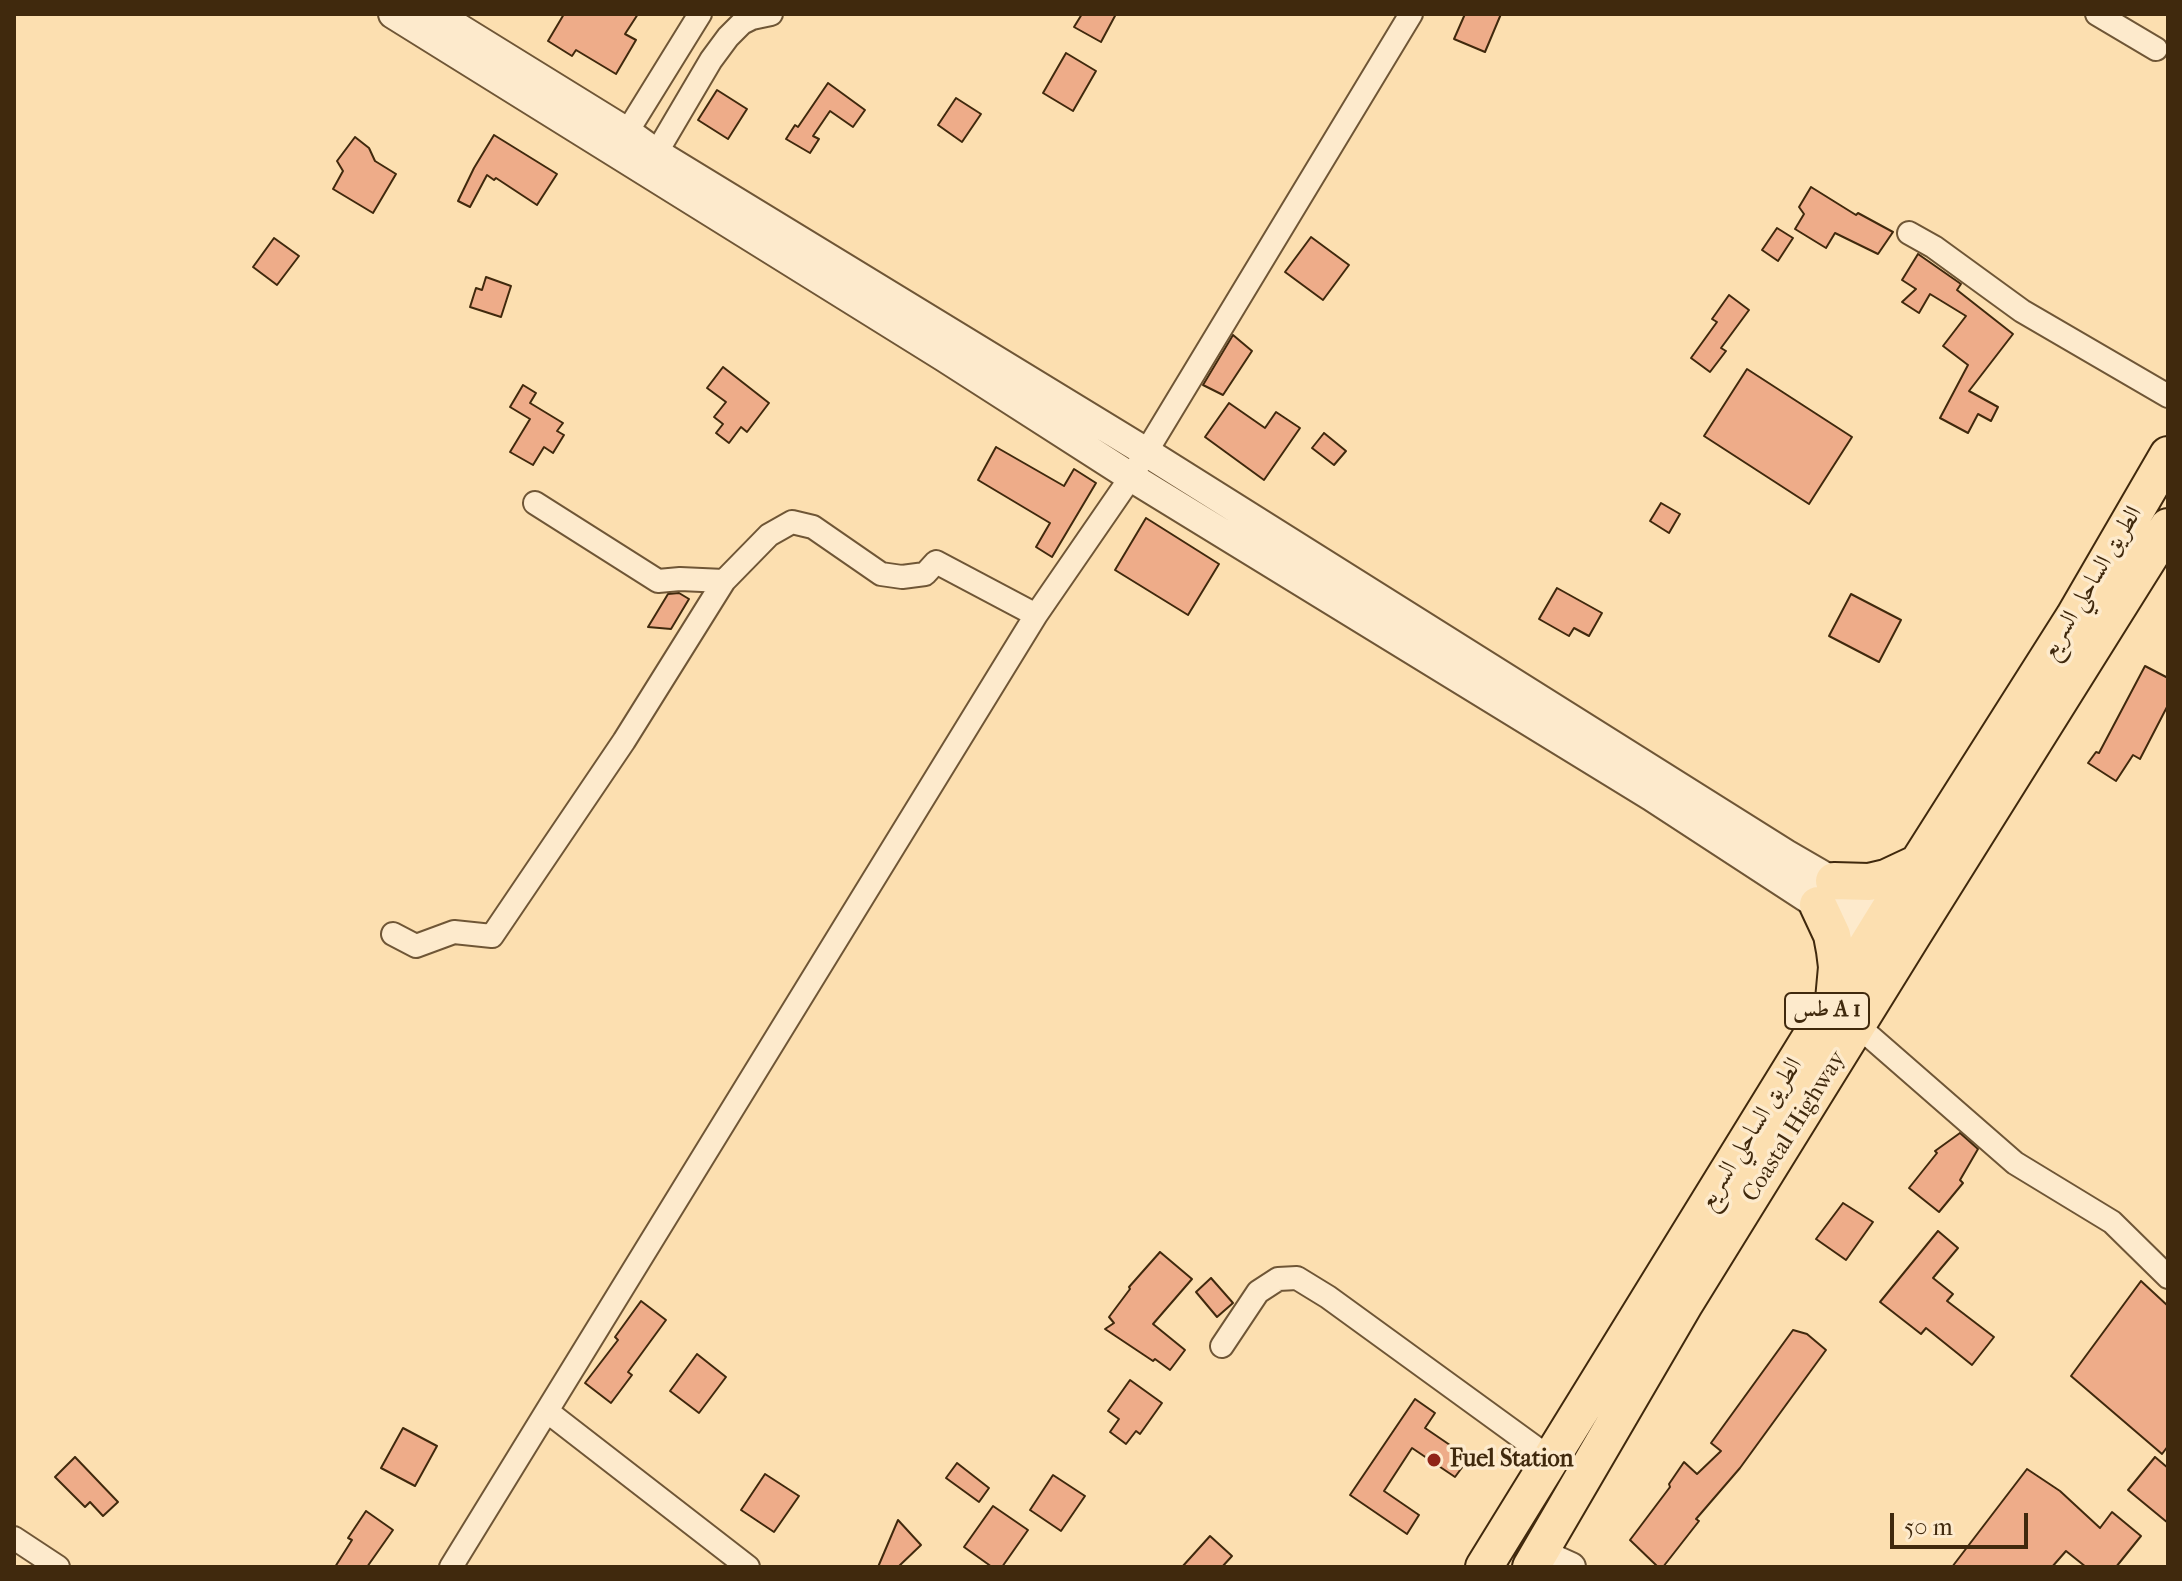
<!DOCTYPE html>
<meta charset="utf-8">
<style>
body{margin:0}
#map{position:relative;width:2182px;height:1581px;overflow:hidden;background:#fcdfb0;font-family:"IM FELL French Canon",serif}
canvas{display:block}
.frame{position:absolute;inset:0;border:16px solid #40290d;pointer-events:none}
.scale{position:absolute;left:1890px;top:1513px;width:138px;height:36px;box-sizing:border-box;border:4px solid #40290d;border-top:0;padding-left:10px;font-size:24px;line-height:28px;white-space:nowrap;color:#40290d;-webkit-text-stroke:6px #fdeacc;paint-order:stroke}
</style>
<div id="map">
<canvas width="2182" height="1581"></canvas>
<div class="frame"></div>
<div class="scale">50 m</div>
</div>
<script>
const ctx = document.querySelector('canvas').getContext('2d');
ctx.lineJoin = 'round';
function fill(path, color) { ctx.fillStyle = color; ctx.fill(path, 'evenodd'); }
const poly = rows => new Path2D(rows.map(r => 'M' + r).join(''));
function trace(path, color, width, dash) { ctx.strokeStyle = color; ctx.lineWidth = width; ctx.lineCap = dash ? 'butt' : 'round'; ctx.setLineDash(dash || []); ctx.stroke(path); }
function write(font, color, halo, rows, align = 'center') {
  ctx.font = font + ' "IM FELL French Canon",Amiri,serif'; ctx.lineWidth = 7; ctx.setLineDash([]); ctx.textBaseline = 'middle'; ctx.strokeStyle = halo; ctx.fillStyle = color; for (const [text, x, y, turn = 0] of rows) {
    ctx.save(); ctx.translate(x, y); ctx.rotate((+turn || 0) * Math.PI / 180); ctx.textAlign = isNaN(turn) ? turn : align; if (halo) ctx.strokeText(text, 0, 0); ctx.fillText(text, 0, 0); ctx.restore();
  }
}
const building = poly([
 [564,14,638,14,625,34,636,40,616,74,576,50,572,56,548,41,564,14],
 [1082,14,1116,14,1101,42,1074,27,1082,14],
 [1465,14,1501,14,1485,52,1454,39,1465,14],
 [1066,53,1096,71,1073,111,1043,93,1066,53],
 [828,83,865,110,853,127,830,111,813,136,819,139,810,153,786,139,795,125,798,127,828,83],
 [717,90,747,109,728,139,698,120,717,90],
 [956,98,981,114,962,142,938,125,956,98],
 [494,135,557,174,537,205,496,178,494,180,487,175,470,207,458,201,474,168,494,135],
 [355,137,369,148,375,161,396,174,373,213,333,189,343,171,337,161,355,137],
 [1811,187,1856,215,1858,213,1893,232,1878,254,1835,233,1826,248,1795,229,1804,214,1799,207,1811,187],
 [1777,228,1793,238,1778,261,1762,250,1777,228],
 [1311,237,1349,265,1323,300,1285,272,1311,237],
 [274,238,299,256,277,285,253,267,274,238],
 [1918,254,1961,284,1957,290,2013,334,1969,391,1998,407,1991,421,1978,414,1968,433,1940,418,1968,365,1943,346,1966,316,1930,294,1919,313,1902,302,1916,289,1902,280,1918,254],
 [486,277,511,286,501,317,470,307,476,288,482,290,486,277],
 [1729,295,1749,310,1721,348,1726,351,1710,372,1691,358,1717,322,1712,319,1729,295],
 [1233,335,1252,351,1223,395,1203,385,1233,335],
 [723,367,769,403,747,432,741,427,729,443,716,433,723,424,714,417,726,402,707,388,723,367],
 [1747,369,1852,437,1809,504,1704,436,1747,369],
 [523,385,536,393,530,403,563,423,557,431,564,435,553,453,544,447,533,465,510,452,530,419,510,407,523,385],
 [1229,403,1265,428,1276,412,1300,428,1264,480,1205,437,1229,403],
 [1324,433,1346,451,1334,465,1312,448,1324,433],
 [996,447,1064,486,1074,469,1096,483,1052,557,1036,547,1050,523,978,480,996,447],
 [1661,503,1680,514,1669,533,1650,521,1661,503],
 [1146,518,1219,564,1188,615,1115,570,1146,518],
 [1557,588,1602,613,1589,636,1574,628,1569,636,1539,619,1557,588],
 [679,593,689,599,671,629,648,627,668,594,679,593],
 [1851,594,1901,620,1879,662,1829,636,1851,594],
 [2145,666,2168,678,2168,705,2140,759,2133,755,2116,781,2088,763,2096,752,2099,753,2145,666],
 [1960,1133,1978,1149,1960,1180,1963,1183,1939,1212,1909,1188,1937,1153,1935,1151,1960,1133],
 [1843,1203,1873,1222,1846,1260,1816,1239,1843,1203],
 [1938,1231,1958,1248,1933,1278,1953,1294,1947,1301,1994,1337,1972,1365,1926,1328,1921,1334,1880,1302,1938,1231],
 [1160,1252,1192,1279,1153,1324,1185,1350,1170,1370,1155,1359,1153,1361,1105,1329,1114,1323,1109,1317,1130,1289,1129,1287,1160,1252],
 [1211,1278,1233,1303,1217,1317,1196,1292,1211,1278],
 [2141,1281,2168,1306,2168,1446,2162,1454,2071,1376,2141,1281],
 [641,1301,666,1320,628,1372,632,1375,611,1403,585,1383,618,1340,615,1337,641,1301],
 [1793,1330,1807,1334,1826,1350,1740,1468,1696,1519,1699,1521,1663,1567,1658,1567,1630,1540,1670,1487,1669,1484,1684,1462,1697,1474,1721,1451,1711,1443,1793,1330],
 [697,1354,726,1377,699,1413,670,1391,697,1354],
 [1130,1380,1162,1403,1140,1434,1136,1431,1126,1444,1110,1432,1119,1419,1108,1411,1130,1380],
 [1415,1399,1435,1413,1425,1428,1469,1458,1455,1477,1412,1448,1384,1491,1419,1515,1407,1534,1350,1495,1415,1399],
 [403,1428,437,1446,415,1486,381,1468,403,1428],
 [75,1457,118,1502,103,1516,90,1502,85,1507,55,1477,75,1457],
 [2155,1457,2168,1468,2168,1523,2128,1490,2155,1457],
 [957,1463,989,1488,979,1502,946,1478,957,1463],
 [2027,1469,2060,1491,2100,1528,2112,1512,2141,1536,2116,1567,2086,1567,2066,1551,2052,1567,1952,1567,2027,1469],
 [765,1474,799,1496,774,1532,741,1510,765,1474],
 [1053,1475,1085,1496,1061,1531,1030,1510,1053,1475],
 [993,1506,1028,1530,1002,1567,992,1567,964,1547,993,1506],
 [366,1511,393,1530,367,1567,335,1567,352,1540,348,1538,366,1511],
 [898,1520,921,1545,898,1567,878,1567,898,1520],
 [1210,1536,1232,1556,1222,1567,1182,1567,1210,1536]
]);
fill(building, '#eeac89');
trace(building, '#40290d', 2);
const minor = poly([
 [2097,14,2156,49],
 [627,132,700,14],
 [648,167,711,60,728,37,742,23,752,18,771,14],
 [1909,233,1934,247,2022,311,2168,396],
 [535,503,658,581,680,579,724,581],
 [393,934,416,946,454,932,492,936,624,741,724,581,769,535,792,522,813,527,881,574,902,577,925,574,936,562,1036,615],
 [1858,1026,2015,1163,2112,1222,2168,1277],
 [1222,1346,1258,1292,1278,1279,1297,1278,1328,1297,1551,1459],
 [548,1412,748,1567],
 [14,1538,58,1567],
 [451,1567,1036,615,1131,477,1411,14]
]);
const tertiary = poly([
 [393,14,944,357,1131,477,1651,796,1818,905,1890,946],
 [436,14,627,132,656,153,1146,452,1786,854,1905,923],
 [1540,1553,1571,1567]
]);
const trunk = poly([
 [1834,881,1869,882,1886,878,1918,863],
 [1818,905,1832,935,1835,951,1837,967,1834,1000],
 [1484,1567,1918,863,2074,617,2168,455],
 [1531,1567,1685,1303,1912,936,2168,527]
]);
trace(minor, '#6f5636', 26);
trace(tertiary, '#6f5636', 32);
trace(trunk, '#40290d', 40);
trace(minor, '#fdeacc', 22);
trace(tertiary, '#fdeacc', 28);
trace(trunk, '#fcdfb0', 36);
for (const [x, y, r, color] of [
 [1434,1460,8,"#8f2418"]
]) { const dot = new Path2D(); dot.arc(x, y, r, 0, 2 * Math.PI); ctx.fillStyle = color; ctx.fill(dot); trace(dot, '#fdeacc', 3); }
for (const [x, y, w] of [
 [1827,1011,84]
]) { const box = new Path2D(); box.roundRect(x - w / 2, y - 18, w, 36, 6); ctx.fillStyle = '#fdeacc'; ctx.fill(box); trace(box, '#40290d', 2); }
write('bold 22px', '#40290d', null, [
 ["طس A 1",1827,1011]
]);
write('24px', '#40290d', '#fdeacc', [
 ["الطريق الساحلي السريع",2092,583,-59],
 ["Coastal Highway",1795,1127,-58],
 ["الطريق الساحلي السريع",1751,1134,-58]
]);
write('bold 24px', '#40290d', '#fdeacc', [
 ["Fuel Station",1450,1460]
], 'left');
</script>
